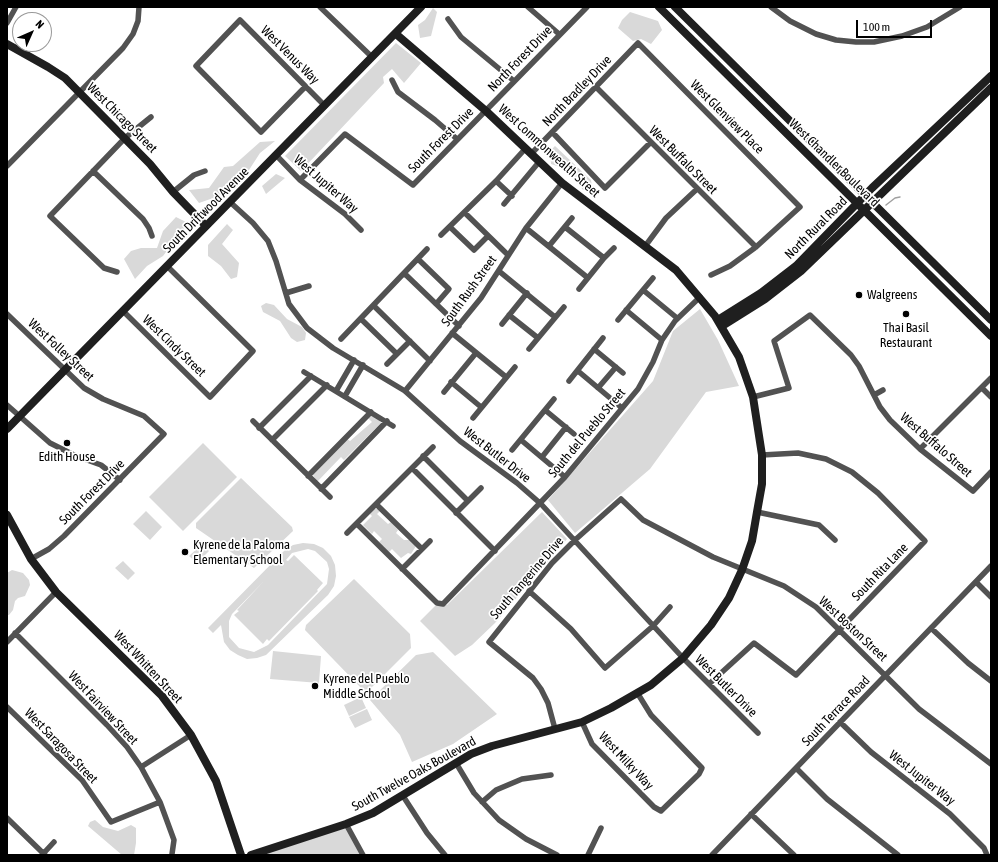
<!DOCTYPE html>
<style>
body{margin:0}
#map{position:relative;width:998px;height:862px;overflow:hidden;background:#fff;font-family:"Asap Condensed",sans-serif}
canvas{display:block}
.frame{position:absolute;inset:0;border:8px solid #000;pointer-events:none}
.north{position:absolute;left:12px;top:12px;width:40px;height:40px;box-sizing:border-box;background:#fff;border:1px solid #999;border-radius:50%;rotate:45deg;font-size:11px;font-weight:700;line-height:16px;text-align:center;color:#000}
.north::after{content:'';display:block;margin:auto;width:14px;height:18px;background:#000;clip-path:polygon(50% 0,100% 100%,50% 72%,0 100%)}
.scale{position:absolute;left:856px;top:20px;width:76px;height:18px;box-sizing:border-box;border:2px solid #000;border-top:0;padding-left:5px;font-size:12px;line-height:14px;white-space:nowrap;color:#000;-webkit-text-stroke:3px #fff;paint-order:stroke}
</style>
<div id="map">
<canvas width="998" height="862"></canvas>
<div class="frame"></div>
<div class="north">N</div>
<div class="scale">100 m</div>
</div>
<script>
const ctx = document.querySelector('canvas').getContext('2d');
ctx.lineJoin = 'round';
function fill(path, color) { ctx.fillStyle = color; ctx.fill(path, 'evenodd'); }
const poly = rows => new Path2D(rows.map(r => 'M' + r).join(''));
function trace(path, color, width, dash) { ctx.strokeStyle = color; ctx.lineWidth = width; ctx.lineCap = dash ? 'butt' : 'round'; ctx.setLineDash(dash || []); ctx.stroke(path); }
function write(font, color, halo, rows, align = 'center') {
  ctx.font = font + ' "Asap Condensed",sans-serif'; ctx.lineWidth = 3.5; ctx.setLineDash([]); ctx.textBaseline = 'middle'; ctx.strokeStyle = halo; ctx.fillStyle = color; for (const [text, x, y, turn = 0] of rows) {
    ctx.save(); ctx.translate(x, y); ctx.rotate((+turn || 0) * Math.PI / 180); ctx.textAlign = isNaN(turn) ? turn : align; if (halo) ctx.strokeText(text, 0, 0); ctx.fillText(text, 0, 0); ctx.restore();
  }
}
fill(poly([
 [433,8,437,12,431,36,420,38,418,25,425,20],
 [630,12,658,21,662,30,651,44,641,39,633,41,618,28,622,20],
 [396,43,421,63,404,83,392,69,383,77,384,83,301,171,285,156],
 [275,141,260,153,249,170,219,196,199,203,189,190,209,188,224,167,233,166,260,142],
 [555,146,591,180,592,186,583,190,577,182,560,167,551,164,550,151],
 [276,174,285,178,266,194,262,186],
 [176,217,188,223,163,256,147,266,135,279,124,259,131,251,141,248,157,248,163,231],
 [227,224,233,230,222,244,239,263,237,277,231,279,221,266,208,256,208,245],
 [266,303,274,305,287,319,302,327,306,333,305,340,297,342,291,338,280,321,263,312,261,306],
 [700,309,718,340,739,386,706,392,650,469,575,533,548,500,653,381,673,331],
 [371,416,377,417,381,423,344,460,341,457,317,482,312,473,347,439,350,441,372,422,368,418],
 [203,443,237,477,183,531,149,497],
 [241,478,292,527,293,531,254,568,196,528,196,523],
 [373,509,379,509,380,511,377,514,388,524,391,522,398,530,396,533,404,540,409,540,416,546,411,554,408,553,401,558,392,549,389,552,379,542,382,539,374,531,372,534,363,525,372,516,369,513],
 [146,511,162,527,150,540,133,524],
 [542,512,567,539,495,623,472,645,455,656,420,621,435,606,447,605],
 [303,543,314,544,323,548,331,556,335,565,336,576,334,586,328,595,266,655,257,658,247,659,238,655,230,650,224,642,221,625,213,633,208,628,284,551,293,545],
 [308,549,315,551,327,562,329,569,327,584,268,645,254,652,239,648,229,637,229,621,232,614,264,581,237,610,239,611,234,615,263,644,267,639,269,641,318,591,317,590,323,583,294,555,288,561,286,560,292,553],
 [202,544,209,551,197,563,189,556],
 [123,561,135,573,128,580,115,568],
 [12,570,23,573,29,580,30,585,25,596,18,598,15,601,13,610,9,615,7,615,7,573],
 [354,579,410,634,411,648,368,691,363,690,305,630,306,625],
 [273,651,321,656,319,683,270,679],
 [433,652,497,714,453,744,412,762,400,735,370,700,416,655],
 [361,697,366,708,349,716,344,705],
 [367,709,372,720,355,728,349,717],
 [95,820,103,827,118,831,131,825,136,828,136,843,134,855,122,855,88,826,90,822],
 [346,824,363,855,251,855]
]), '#d9d9d9');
trace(poly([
 [886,205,895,198,900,197]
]), '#a0a0a0', 1.5);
trace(poly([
 [320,7,372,57],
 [528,7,559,34],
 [771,7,790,21,816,34,836,40,856,42,874,42,902,36,927,27,960,7],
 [448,19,461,37,514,81],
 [7,23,16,7],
 [392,80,398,92,435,120,457,139],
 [305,87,261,132,196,66,240,20,325,106],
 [596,87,756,247],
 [553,133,605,188,650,143],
 [531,154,638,43,800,207,756,247,730,266,711,275],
 [276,155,300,180,345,214,361,230],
 [7,166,123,48,133,34,138,21,139,7],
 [93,171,143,219,149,228,152,236],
 [300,180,345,134,413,185,587,7],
 [496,181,512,196],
 [173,192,194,175,205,171],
 [230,202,253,223,268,241,276,261,289,304,307,328,333,348,405,391,460,441,517,483,541,504,683,658,758,733],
 [504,204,539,162],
 [465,213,508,255],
 [450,227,474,250,488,236],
 [565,227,604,258],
 [526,228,588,278],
 [441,235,496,181,525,149],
 [646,245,666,218,697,189],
 [549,246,572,218],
 [418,259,449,289,436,304],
 [499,271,555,317],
 [117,272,104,268,50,216,125,138,151,117],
 [405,274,459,326],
 [579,289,604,258,614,248],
 [643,290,677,318],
 [286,293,309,286],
 [374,306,430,361],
 [626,310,662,340],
 [123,311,210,397,253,351,167,266],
 [7,314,84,388,103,399,144,416,164,434,64,536,49,549,31,559],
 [509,315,538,338],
 [361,319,397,354],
 [618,320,653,278],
 [502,324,527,293],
 [452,333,506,377],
 [341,339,427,249],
 [529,349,564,307],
 [594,349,623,373],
 [387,364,410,341],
 [578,371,622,408],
 [304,372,393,426],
 [569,381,603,338],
 [451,382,481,407],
 [598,388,616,367],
 [982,388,991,397],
 [336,391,354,360],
 [405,391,481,298,526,228,562,183],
 [444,392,476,353],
 [874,395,883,390],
 [345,396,363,365],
 [753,397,789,388,774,341,810,315,851,355,859,366,880,407,890,420,920,449,973,491,991,472],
 [7,405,50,443,76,456,101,465,120,480],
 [545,410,574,434],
 [473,418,515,367],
 [253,421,330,497],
 [259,428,311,376],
 [272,440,327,385],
 [521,440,565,477],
 [920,449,991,378],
 [512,450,554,399],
 [423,456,468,501],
 [542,457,566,427],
 [412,468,495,551],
 [308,476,371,412],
 [321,489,387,421],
 [376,504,422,549],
 [757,512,819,525,835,540],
 [456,513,481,488],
 [357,524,437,603,443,604,565,477,638,389,653,362,662,340,675,321,700,297],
 [347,533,433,447],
 [402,569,430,541],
 [976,582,991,597],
 [529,591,571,629,605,668,653,626,670,607],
 [931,628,968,663,991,681],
 [15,633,107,725,127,747,141,767,160,802,174,840,172,854],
 [7,642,56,592],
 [709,684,754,643,796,675,925,541,878,493,852,472,826,459,798,453,762,455],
 [7,707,82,780,111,822,160,802],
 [582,722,592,744,654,807,661,811,699,774,702,768,651,715,638,694],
 [840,722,871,752,950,814,984,848,987,855],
 [555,729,548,703,541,689,533,678,489,642,552,563,575,540,621,499,643,520,713,557,784,586,816,607,919,709,991,764],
 [456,763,474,793,499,820,526,839,557,855],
 [141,767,191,735],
 [796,768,827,799,898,855],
 [403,796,427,833,445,855],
 [482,802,496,790,522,779,551,775],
 [751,814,794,855],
 [7,818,45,855],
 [346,824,363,855],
 [42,855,54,842],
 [588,855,601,828],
 [712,855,991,566]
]), '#525252', 5.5);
trace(poly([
 [659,7,991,336],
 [675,7,991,320],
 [7,44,48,67,65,78,150,164,173,192,206,226],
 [718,320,761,293,796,266,872,188,991,76],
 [722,326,765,299,801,271,991,88],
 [7,429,421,7],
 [7,515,31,559,56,592,162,696,191,735,216,781,241,855],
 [251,855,346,824,373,813,471,754,492,746,582,722,611,708,651,685,683,658,711,625,729,598,742,570,752,541,757,512,762,484,762,455,753,397,739,357,715,316,676,270,562,183,486,111,396,34]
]), '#1f1f1f', 8);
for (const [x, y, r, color] of [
 [859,295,4,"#000"],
 [906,314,4,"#000"],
 [67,443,4,"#000"],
 [185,552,4,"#000"],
 [315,686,4,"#000"]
]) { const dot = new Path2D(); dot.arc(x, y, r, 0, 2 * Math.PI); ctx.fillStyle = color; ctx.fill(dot); trace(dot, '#fff', 1.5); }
write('13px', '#000', '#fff', [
 ["West Venus Way",290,55,45],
 ["North Forest Drive",520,59,-46],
 ["North Bradley Drive",577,91,-46],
 ["West Glenview Place",727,117,45],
 ["West Chicago Street",122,118,45],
 ["South Forest Drive",441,140,-45],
 ["West Commonwealth Street",549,151,42],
 ["West Buffalo Street",683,160,45],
 ["West Chandler Boulevard",834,163,44],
 ["West Jupiter Way",326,184,41],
 ["South Driftwood Avenue",206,210,-45],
 ["North Rural Road",816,228,-45],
 ["South Rush Street",469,291,-54],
 ["West Cindy Street",174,346,44],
 ["West Folley Street",61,350,43],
 ["South del Pueblo Street",587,433,-50],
 ["West Buffalo Street",936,445,41],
 ["West Butler Drive",497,455,38],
 ["South Forest Drive",92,492,-45],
 ["South Rita Lane",880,572,-46],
 ["South Tangerine Drive",527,578,-49],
 ["West Boston Street",853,629,43],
 ["West Whitten Street",148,667,47],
 ["West Butler Drive",726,686,45],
 ["West Fairview Street",103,708,47],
 ["South Terrace Road",836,711,-46],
 ["West Saragosa Street",61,746,46],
 ["West Milky Way",626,761,47],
 ["South Twelve Oaks Boulevard",414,774,-29],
 ["West Jupiter Way",922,778,38]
]);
write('13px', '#000', '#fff', [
 ["Walgreens",867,295],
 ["Thai Basil",906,328,"center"],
 ["Restaurant",906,343,"center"],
 ["Edith House",67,457,"center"],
 ["Kyrene de la Paloma",193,545],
 ["Elementary School",193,560],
 ["Kyrene del Pueblo",323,679],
 ["Middle School",323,694]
], 'left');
</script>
